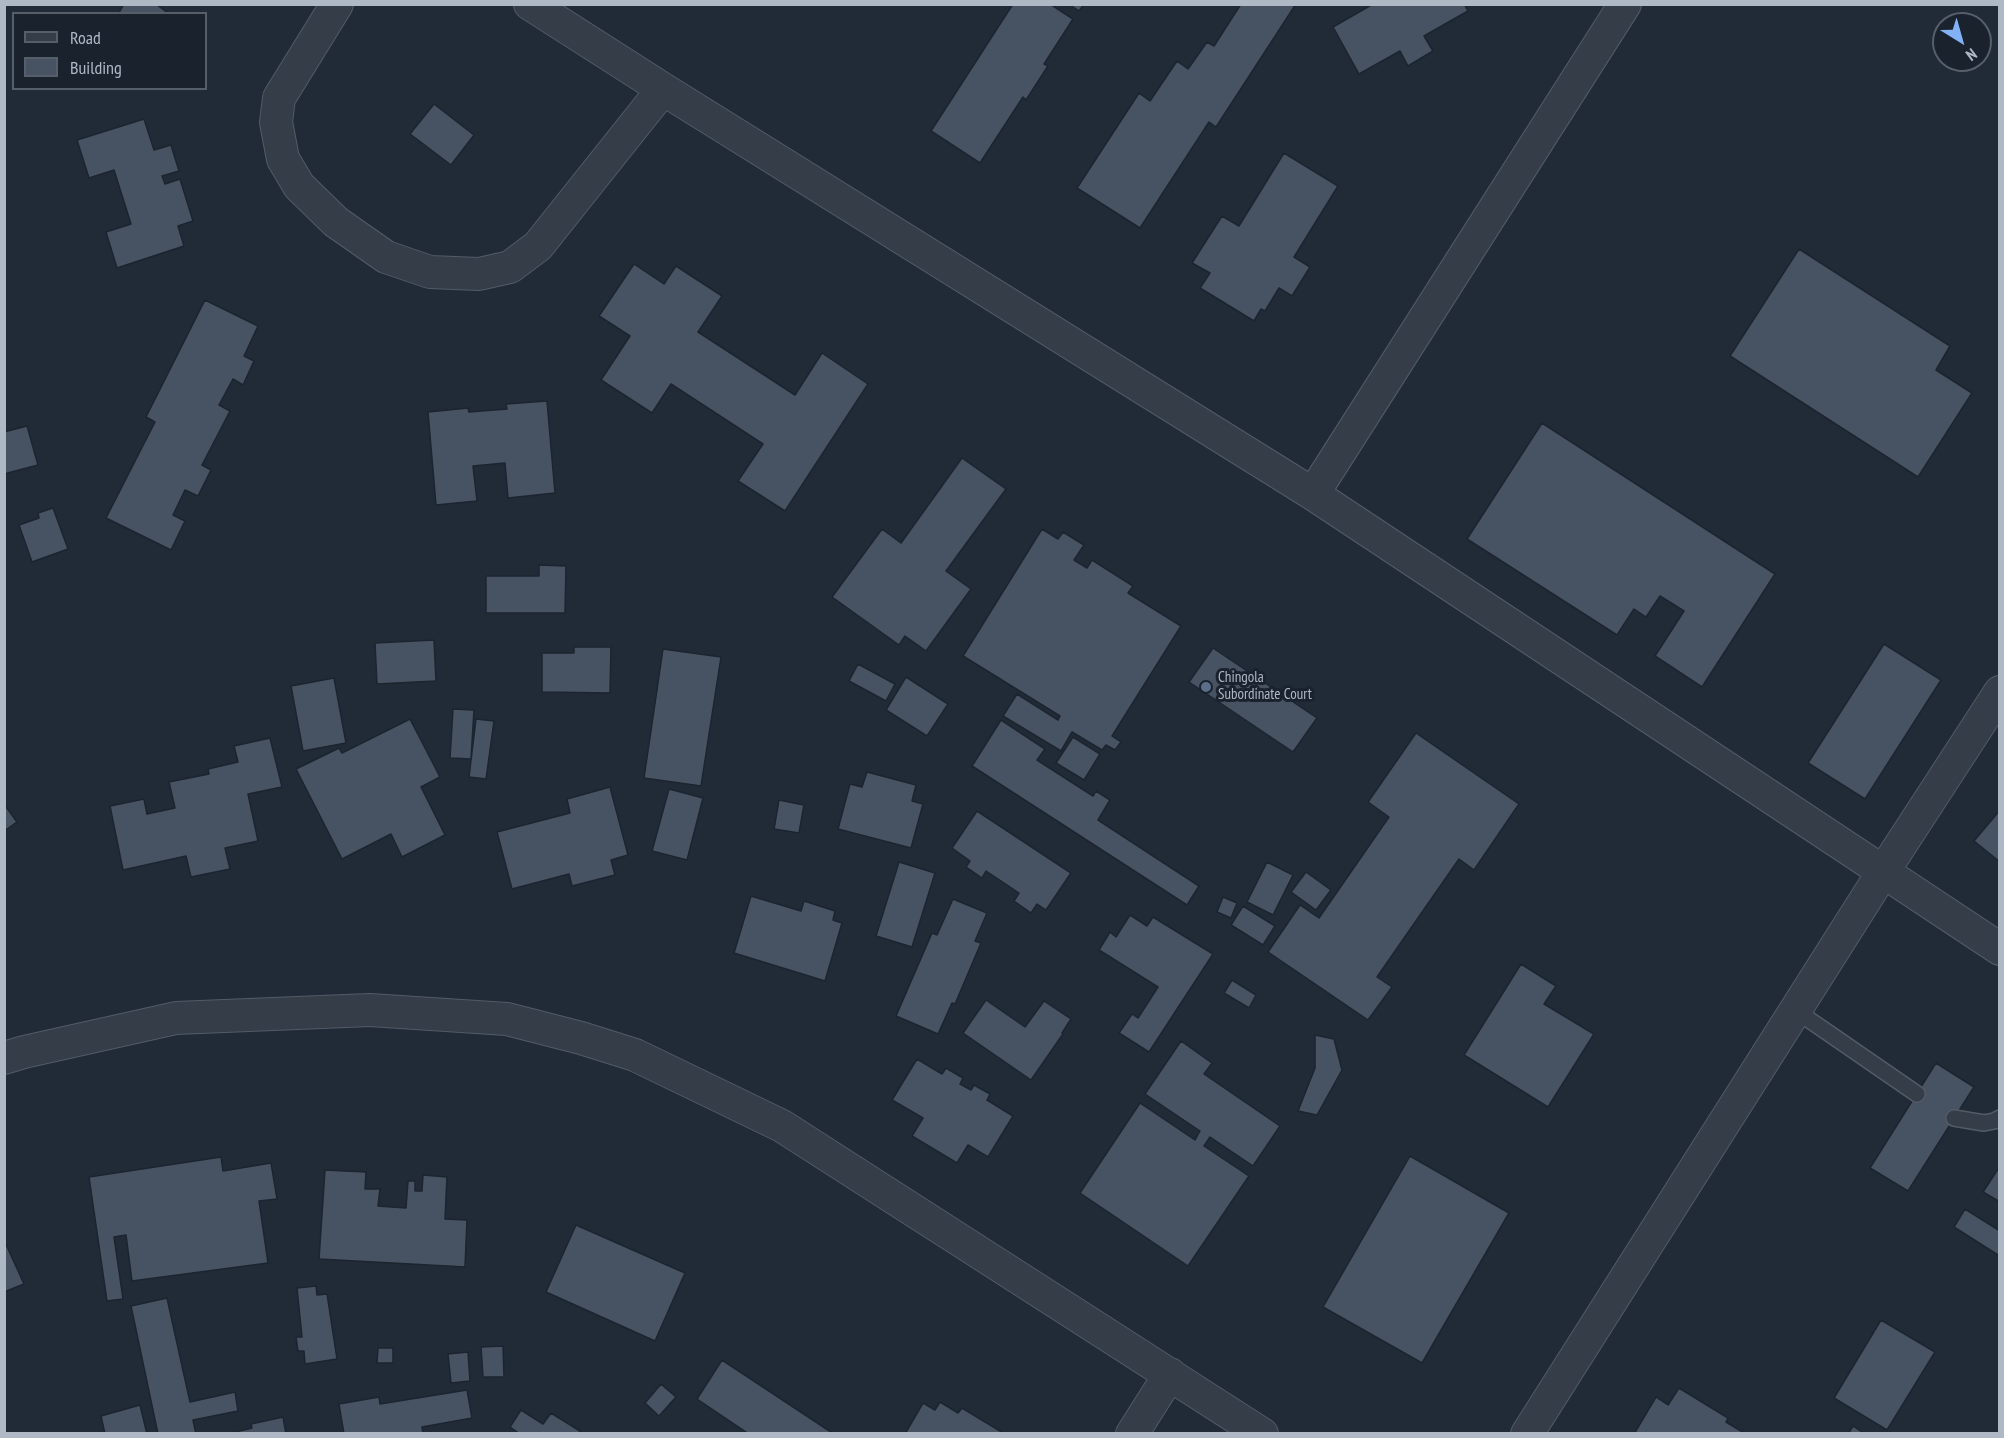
<!DOCTYPE html>
<style>
body{margin:0}
#map{position:relative;width:2004px;height:1438px;overflow:hidden;background:#212b38;font-family:"PT Sans Narrow",sans-serif}
canvas{display:block}
.frame{position:absolute;inset:0;border:6px solid #afb8c5;pointer-events:none}
.legend{position:absolute;left:12px;top:12px;width:195px;height:78px;box-sizing:border-box;background:#1a222d;border:2px solid #565e6a;margin:0;padding:8px 10px;list-style:none;font-size:18px;color:#afb8c5}
.legend li{display:flex;align-items:center;gap:12px;height:30px}
.legend b{width:30px;border:2px solid #565e6a}
.north{position:absolute;left:1932px;top:12px;width:60px;height:60px;box-sizing:border-box;background:#1a222d;border:2px solid #565e6a;border-radius:50%;rotate:143deg;font-size:16px;font-weight:700;line-height:24px;text-align:center;color:#afb8c5}
.north::after{content:'';display:block;margin:auto;width:21px;height:27px;background:#83b1f6;clip-path:polygon(50% 0,100% 100%,50% 72%,0 100%)}
</style>
<div id="map">
<canvas width="2004" height="1438"></canvas>
<div class="frame"></div>
<ul class="legend">
<li><b style="height:8px;background:#353d49"></b>Road</li>
<li><b style="height:16px;background:#475262"></b>Building</li>
</ul>
<div class="north">N</div>
</div>
<script>
const ctx = document.querySelector('canvas').getContext('2d');
ctx.lineJoin = 'round';
function fill(path, color) { ctx.fillStyle = color; ctx.fill(path, 'evenodd'); }
const poly = rows => new Path2D(rows.map(r => 'M' + r).join(''));
function trace(path, color, width, dash) { ctx.strokeStyle = color; ctx.lineWidth = width; ctx.lineCap = dash ? 'butt' : 'round'; ctx.setLineDash(dash || []); ctx.stroke(path); }
function write(font, color, halo, rows, align = 'center') {
  ctx.font = font + ' "PT Sans Narrow",sans-serif'; ctx.lineWidth = 6; ctx.setLineDash([]); ctx.textBaseline = 'middle'; ctx.strokeStyle = halo; ctx.fillStyle = color; for (const [text, x, y, turn = 0] of rows) {
    ctx.save(); ctx.translate(x, y); ctx.rotate((+turn || 0) * Math.PI / 180); ctx.textAlign = isNaN(turn) ? turn : align; if (halo) ctx.strokeText(text, 0, 0); ctx.fillText(text, 0, 0); ctx.restore();
  }
}
const building = poly([
 [124,4,156,4,169,14,118,14,124,4],
 [1013,4,1050,4,1073,19,1044,64,1048,66,1026,100,1023,97,980,163,931,131,1013,4],
 [1069,4,1084,4,1079,11,1069,4],
 [1241,4,1296,4,1216,127,1209,122,1140,228,1077,188,1139,93,1150,101,1177,61,1188,69,1207,42,1214,46,1241,4],
 [1373,4,1464,4,1468,11,1424,36,1433,51,1408,66,1400,51,1359,74,1333,27,1373,4],
 [434,104,474,135,451,165,410,134,434,104],
 [144,119,154,150,171,145,179,171,162,176,165,184,180,179,193,221,178,226,184,246,117,268,106,232,131,224,114,170,89,178,77,140,144,119],
 [1284,153,1338,186,1294,257,1310,267,1292,296,1279,288,1265,311,1261,309,1254,321,1200,288,1210,273,1192,263,1222,216,1239,226,1284,153],
 [1799,249,1950,346,1936,370,1972,393,1918,477,1730,356,1799,249],
 [634,264,664,284,676,266,722,296,698,332,795,395,822,353,868,384,785,511,738,481,763,444,671,384,652,413,601,380,630,336,599,316,634,264],
 [205,300,258,326,244,356,254,361,243,385,233,379,219,405,230,411,202,465,211,470,198,496,185,490,173,515,185,521,171,550,106,518,155,422,146,417,205,300],
 [547,401,555,493,508,498,505,463,473,466,477,501,436,505,428,412,468,408,469,412,507,409,506,404,547,401],
 [1542,423,1775,574,1702,687,1655,656,1684,611,1660,596,1646,617,1634,609,1617,635,1467,539,1542,423],
 [27,426,38,465,4,474,4,432,27,426],
 [962,458,1006,489,946,571,971,589,926,651,905,636,899,645,832,597,882,529,901,543,962,458],
 [53,508,68,549,32,562,19,525,39,518,38,513,53,508],
 [1042,529,1058,539,1063,532,1084,545,1074,560,1087,568,1092,560,1133,586,1128,593,1181,626,1112,736,1121,742,1115,750,1106,745,1102,750,1072,732,1061,751,1003,716,1017,694,1058,720,1060,716,963,656,1042,529],
 [539,565,566,566,565,613,486,613,486,576,539,576,539,565],
 [434,640,436,681,377,684,375,643,434,640],
 [1884,644,1941,680,1865,799,1808,763,1884,644],
 [574,647,611,647,610,693,542,692,542,653,574,653,574,647],
 [1213,648,1317,718,1293,752,1189,682,1213,648],
 [663,649,721,657,701,786,644,778,663,649],
 [858,664,895,684,886,701,849,681,858,664],
 [906,677,948,704,927,736,886,710,906,677],
 [334,678,346,743,303,751,291,686,334,678],
 [453,709,474,710,471,759,450,758,453,709],
 [410,719,440,777,421,787,445,835,402,857,391,834,342,859,296,769,339,748,342,753,410,719],
 [476,719,494,721,486,779,469,777,476,719],
 [1001,720,1045,749,1037,760,1093,796,1096,791,1110,800,1098,820,1199,886,1187,905,972,766,1001,720],
 [1416,733,1519,804,1474,870,1459,859,1377,977,1392,987,1368,1020,1268,952,1300,905,1319,918,1389,817,1368,802,1416,733],
 [1073,737,1100,754,1084,780,1056,763,1073,737],
 [270,738,282,787,248,794,258,841,225,848,230,869,191,877,186,856,123,870,110,806,144,799,147,814,175,808,169,782,209,774,208,769,238,762,234,746,270,738],
 [867,772,916,785,912,801,923,804,911,848,838,829,850,784,862,787,867,772],
 [610,787,628,855,611,860,615,875,572,886,569,874,512,889,497,832,570,813,567,799,610,787],
 [669,789,703,798,687,860,652,851,669,789],
 [779,800,804,805,799,833,774,829,779,800],
 [4,804,17,822,4,831,4,804],
 [2000,810,2000,862,1974,841,2000,810],
 [977,811,1071,873,1046,910,1037,904,1031,913,1014,901,1019,893,986,871,982,878,966,867,970,861,952,848,977,811],
 [899,862,935,873,912,947,876,936,899,862],
 [1267,862,1293,875,1273,915,1247,902,1267,862],
 [1306,872,1331,890,1316,910,1291,892,1306,872],
 [751,896,801,911,804,901,835,911,833,920,842,923,825,981,734,953,751,896],
 [1223,897,1237,903,1231,918,1217,912,1223,897],
 [953,899,987,913,975,941,981,943,955,1004,952,1003,938,1034,896,1016,932,933,937,935,953,899],
 [1243,906,1275,926,1263,945,1231,925,1243,906],
 [1130,915,1147,926,1153,917,1213,954,1149,1052,1119,1033,1132,1014,1138,1018,1158,987,1099,950,1110,932,1116,937,1130,915],
 [1521,964,1556,986,1544,1004,1594,1034,1548,1107,1464,1055,1521,964],
 [1232,980,1256,995,1249,1008,1224,993,1232,980],
 [986,1000,1025,1027,1044,1001,1071,1019,1062,1033,1063,1034,1031,1080,963,1033,986,1000],
 [1315,1035,1334,1039,1342,1070,1317,1115,1298,1111,1315,1068,1315,1035],
 [1181,1041,1212,1063,1204,1074,1280,1126,1253,1166,1210,1137,1204,1146,1249,1176,1188,1266,1080,1193,1140,1103,1195,1140,1200,1131,1145,1094,1181,1041],
 [917,1059,942,1074,946,1068,963,1078,960,1084,971,1090,974,1085,990,1094,987,1100,1013,1116,988,1157,968,1145,957,1163,912,1136,923,1118,892,1100,917,1059],
 [1936,1063,1974,1087,1908,1191,1870,1168,1936,1063],
 [1410,1156,1509,1213,1422,1363,1323,1307,1410,1156],
 [221,1157,223,1171,271,1163,277,1199,259,1201,268,1263,132,1281,126,1235,114,1237,123,1299,107,1301,89,1177,221,1157],
 [2000,1166,2000,1202,1983,1192,2000,1166],
 [325,1170,366,1172,365,1189,380,1189,378,1206,406,1208,408,1181,415,1181,415,1191,422,1191,423,1175,447,1177,445,1219,467,1220,465,1267,319,1259,325,1170],
 [1965,1209,2000,1231,2000,1253,1998,1255,1954,1227,1965,1209],
 [576,1225,685,1273,655,1341,546,1292,576,1225],
 [4,1240,24,1284,4,1292,4,1240],
 [316,1286,317,1295,327,1294,337,1359,305,1364,304,1351,298,1351,296,1337,302,1337,297,1288,316,1286],
 [167,1298,190,1402,235,1392,238,1411,193,1420,196,1434,158,1434,131,1306,167,1298],
 [1881,1320,1935,1352,1887,1430,1834,1398,1881,1320],
 [503,1346,504,1377,483,1377,481,1347,503,1346],
 [378,1348,393,1348,393,1363,377,1363,378,1348],
 [468,1352,470,1381,451,1383,448,1354,468,1352],
 [722,1360,834,1434,749,1434,697,1399,722,1360],
 [661,1384,676,1397,659,1416,645,1403,661,1384],
 [1679,1388,1728,1418,1726,1422,1746,1434,1634,1434,1656,1397,1668,1405,1679,1388],
 [467,1390,472,1418,422,1427,423,1434,344,1434,339,1404,379,1397,380,1404,467,1390],
 [940,1402,958,1413,962,1408,1005,1434,905,1434,923,1403,935,1410,940,1402],
 [140,1405,147,1434,105,1434,101,1416,140,1405],
 [521,1410,543,1424,551,1413,580,1431,578,1434,520,1434,510,1427,521,1410],
 [283,1417,286,1434,227,1434,252,1428,251,1424,283,1417],
 [1853,1426,1865,1434,1848,1434,1853,1426]
]);
fill(building, '#475262');
trace(building, '#1c242f', 1.5);
const service = poly([
 [1795,1010,1917,1094],
 [1954,1118,1984,1123,1994,1121,2000,1118]
]);
const minor = poly([
 [337,4,279,98,276,122,283,159,299,186,336,222,386,257,430,272,479,274,510,267,538,246,663,89],
 [530,4,663,89,1313,494,2000,949],
 [1313,494,1625,4],
 [4,1058,24,1052,176,1018,370,1010,507,1019,581,1038,635,1055,782,1126,1262,1434],
 [1132,1434,1170,1374],
 [1527,1434,1883,872,2000,692]
]);
trace(service, '#525b66', 18);
trace(minor, '#525b66', 34);
trace(service, '#353d49', 15);
trace(minor, '#353d49', 32);
for (const [x, y, r, color] of [
 [1206,687,6,"#5c6f8a"]
]) { const dot = new Path2D(); dot.arc(x, y, r, 0, 2 * Math.PI); ctx.fillStyle = color; ctx.fill(dot); trace(dot, '#1a222d', 2); }
write('15px', '#afb8c5', '#1a222d', [
 ["Chingola",1218,678],
 ["Subordinate Court",1218,695]
], 'left');
</script>
